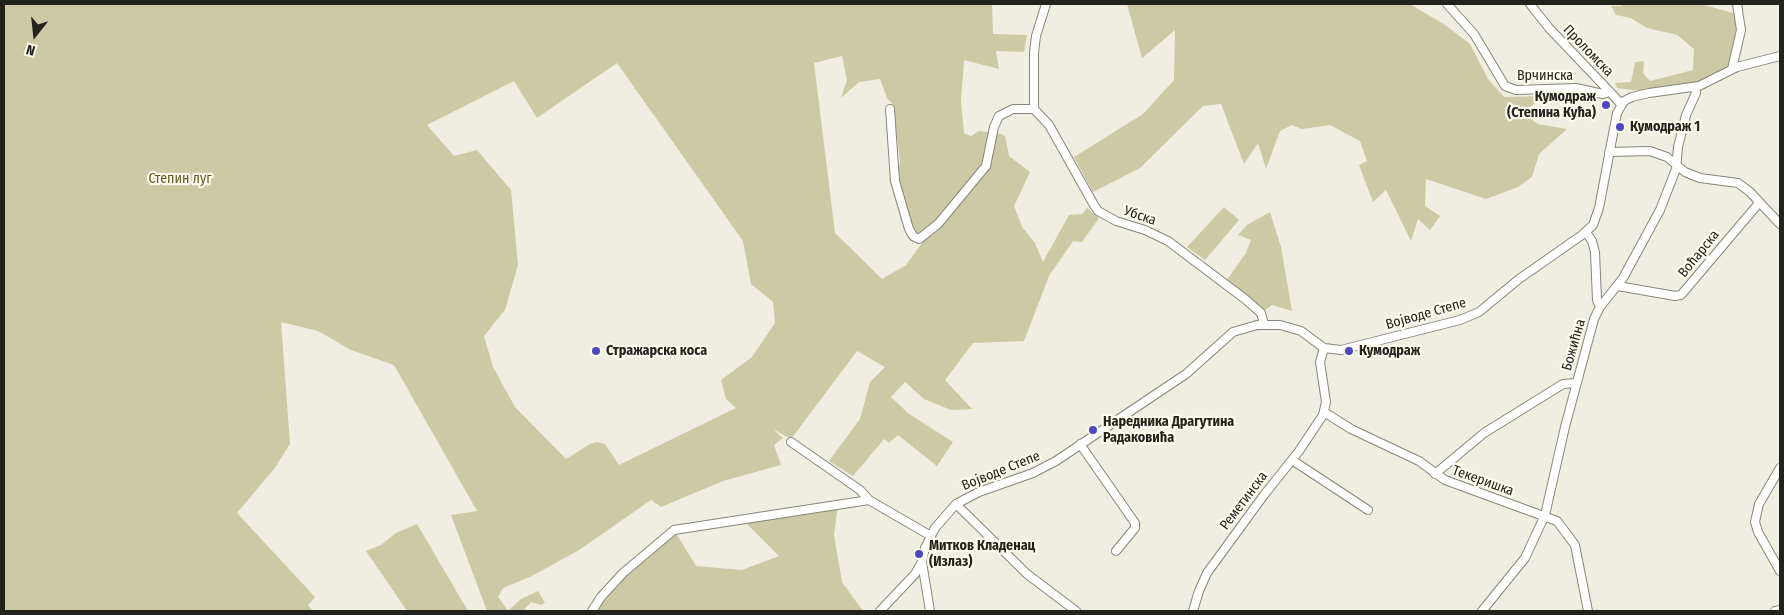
<!DOCTYPE html>
<meta charset="utf-8">
<style>
body{margin:0}
#map{position:relative;width:1784px;height:615px;overflow:hidden;background:#efeee1;font-family:"Fira Sans Condensed",sans-serif}
canvas{display:block}
.frame{position:absolute;inset:0;border:5px solid #23231e;pointer-events:none}
.north{position:absolute;left:10px;top:10px;width:50px;height:50px;-webkit-text-stroke:4px #fcfbee;paint-order:stroke;rotate:196deg;font-size:14px;font-weight:700;line-height:20px;text-align:center;color:#23231e}
.north::after{content:'';display:block;margin:auto;width:18px;height:22px;background:#23231e;clip-path:polygon(50% 0,100% 100%,50% 72%,0 100%)}
</style>
<div id="map">
<canvas width="1784" height="615"></canvas>
<div class="frame"></div>
<div class="north">N</div>
</div>
<script>
const ctx = document.querySelector('canvas').getContext('2d');
ctx.lineJoin = 'round';
function fill(path, color) { ctx.fillStyle = color; ctx.fill(path, 'evenodd'); }
const poly = rows => new Path2D(rows.map(r => 'M' + r).join(''));
function trace(path, color, width, dash) { ctx.strokeStyle = color; ctx.lineWidth = width; ctx.lineCap = dash ? 'butt' : 'round'; ctx.setLineDash(dash || []); ctx.stroke(path); }
function write(font, color, halo, rows, align = 'center') {
  ctx.font = font + ' "Fira Sans Condensed",sans-serif'; ctx.lineWidth = 4.5; ctx.setLineDash([]); ctx.textBaseline = 'middle'; ctx.strokeStyle = halo; ctx.fillStyle = color; for (const [text, x, y, turn = 0] of rows) {
    ctx.save(); ctx.translate(x, y); ctx.rotate((+turn || 0) * Math.PI / 180); ctx.textAlign = isNaN(turn) ? turn : align; if (halo) ctx.strokeText(text, 0, 0); ctx.fillText(text, 0, 0); ctx.restore();
  }
}
fill(poly([
 [4,4,992,4,993,34,1027,35,1024,52,996,51,999,69,964,60,961,101,964,133,971,136,979,131,1002,134,1005,136,1009,156,1030,172,1014,206,1022,227,1035,243,1043,262,1069,215,1082,214,1087,208,1099,218,1082,242,1073,241,1049,276,1024,341,973,343,945,380,972,409,951,410,924,399,905,382,891,397,908,413,953,442,937,466,898,435,889,443,884,439,853,476,829,461,860,419,870,382,885,367,857,351,791,439,773,429,783,438,774,445,781,465,723,481,661,507,651,500,579,550,532,576,503,588,498,597,508,611,521,599,538,591,545,603,541,605,531,602,523,611,487,611,451,515,477,511,394,365,351,350,318,331,281,322,290,444,274,469,237,513,315,597,308,605,313,611,4,611],
 [842,56,847,80,841,98,859,82,880,79,887,98,893,104,900,160,898,180,908,216,922,243,906,265,882,279,835,233,814,63],
 [617,63,743,241,751,284,773,302,775,323,752,357,721,380,726,399,736,408,619,465,605,444,597,442,590,444,566,459,515,407,493,367,484,336,505,310,518,265,511,190,477,150,454,156,427,125,514,81,537,118],
 [1127,4,1410,4,1445,25,1470,44,1488,79,1504,97,1547,96,1536,102,1524,113,1531,119,1538,124,1567,129,1539,154,1532,177,1518,187,1486,199,1426,179,1425,206,1440,216,1430,230,1418,219,1411,241,1386,190,1373,202,1359,165,1367,161,1360,141,1330,125,1302,129,1292,125,1280,131,1266,169,1258,143,1244,164,1221,104,1203,106,1140,168,1093,192,1074,157,1143,114,1174,80,1175,30,1142,58],
 [1622,4,1701,4,1740,15,1741,30,1731,66,1713,77,1694,84,1642,91,1617,88,1615,83,1631,82,1635,62,1644,61,1643,73,1650,81,1693,70,1694,49,1677,35,1647,28,1631,18,1616,15,1611,6,1622,6],
 [1224,207,1239,220,1205,260,1187,247],
 [1270,212,1281,247,1292,311,1272,305,1261,313,1224,284,1246,253,1251,240,1238,235,1247,225],
 [838,505,834,535,842,582,863,611,593,611,601,597,674,530,696,566,742,570,779,556,742,519],
 [417,524,468,611,407,611,366,551,381,545,396,533]
]), '#ccc9a5');
const minor = poly([
 [1046,4,1036,36,1034,52,1034,109,1049,125,1094,205,1098,211,1116,221,1145,230,1168,241,1245,299,1261,313,1264,324],
 [1447,4,1474,34,1505,86,1516,90,1576,88,1603,94,1610,92,1621,104],
 [1530,4,1549,28,1610,92],
 [1732,69,1741,30,1737,4],
 [890,109,895,181,909,229,913,236,919,239,938,224,986,166,994,127,999,116,1013,109,1034,109],
 [1609,152,1650,151,1667,157,1685,172,1700,178,1738,183,1750,192,1780,224],
 [1586,232,1592,241,1595,252,1597,300,1600,307],
 [1618,286,1675,296,1681,295,1759,203],
 [1324,412,1351,429,1419,461,1445,480,1557,521,1575,545,1588,611],
 [791,442,860,490,869,500,931,536],
 [1080,444,1135,523,1135,528,1116,551],
 [1292,460,1368,510],
 [1780,468,1759,504,1755,522,1758,532,1780,571],
 [1435,474,1484,433,1563,384,1576,383],
 [956,504,1027,574,1076,611],
 [922,562,930,611],
 [592,611,601,597,623,573,674,530,869,500],
 [880,611,915,574,922,562,925,548,935,528,956,504,979,492,1033,473,1056,461,1186,374,1233,332,1257,325,1280,325,1301,331,1324,348,1341,350,1460,320,1479,312,1519,279,1582,235,1593,225,1599,208,1617,113,1624,101,1632,97,1649,93,1699,86,1737,67,1780,56],
 [1193,611,1199,591,1207,573,1264,495,1299,451,1323,415,1326,402,1320,362,1324,348],
 [1482,611,1525,558,1545,515,1565,427,1594,319,1600,307,1623,278,1660,210,1676,169,1678,147,1686,115,1696,93,1695,87],
 [1775,611,1780,610]
]);
trace(minor, '#86867a', 10);
trace(minor, '#fff', 8);
for (const [x, y, r, color] of [
 [1606,105,5,"#4f47be"],
 [1620,127,5,"#4f47be"],
 [596,351,5,"#4f47be"],
 [1349,351,5,"#4f47be"],
 [1093,430,5,"#4f47be"],
 [919,554,5,"#4f47be"]
]) { const dot = new Path2D(); dot.arc(x, y, r, 0, 2 * Math.PI); ctx.fillStyle = color; ctx.fill(dot); trace(dot, '#fcfbee', 2); }
write('14px', '#23231e', '#fcfbee', [
 ["Проломска",1588,51,46],
 ["Врчинска",1545,76],
 ["Убска",1140,216,19],
 ["Воћарска",1699,254,-51],
 ["Војводе Степе",1426,314,-16],
 ["Божићна",1574,345,-74],
 ["Војводе Степе",1001,471,-22],
 ["Текеришка",1483,481,20],
 ["Реметинска",1244,501,-53]
]);
write('bold 14px', '#23231e', '#fcfbee', [
 ["Кумодраж",1596,97,"right"],
 ["(Степина Кућа)",1596,113,"right"],
 ["Кумодраж 1",1630,127],
 ["Стражарска коса",606,351],
 ["Кумодраж",1359,351],
 ["Наредника Драгутина",1103,422],
 ["Радаковића",1103,438],
 ["Митков Кладенац",929,546],
 ["(Излаз)",929,562]
], 'left');
write('14px', '#605a1e', '#fcfbee', [
 ["Степин луг",180,179]
]);
</script>
